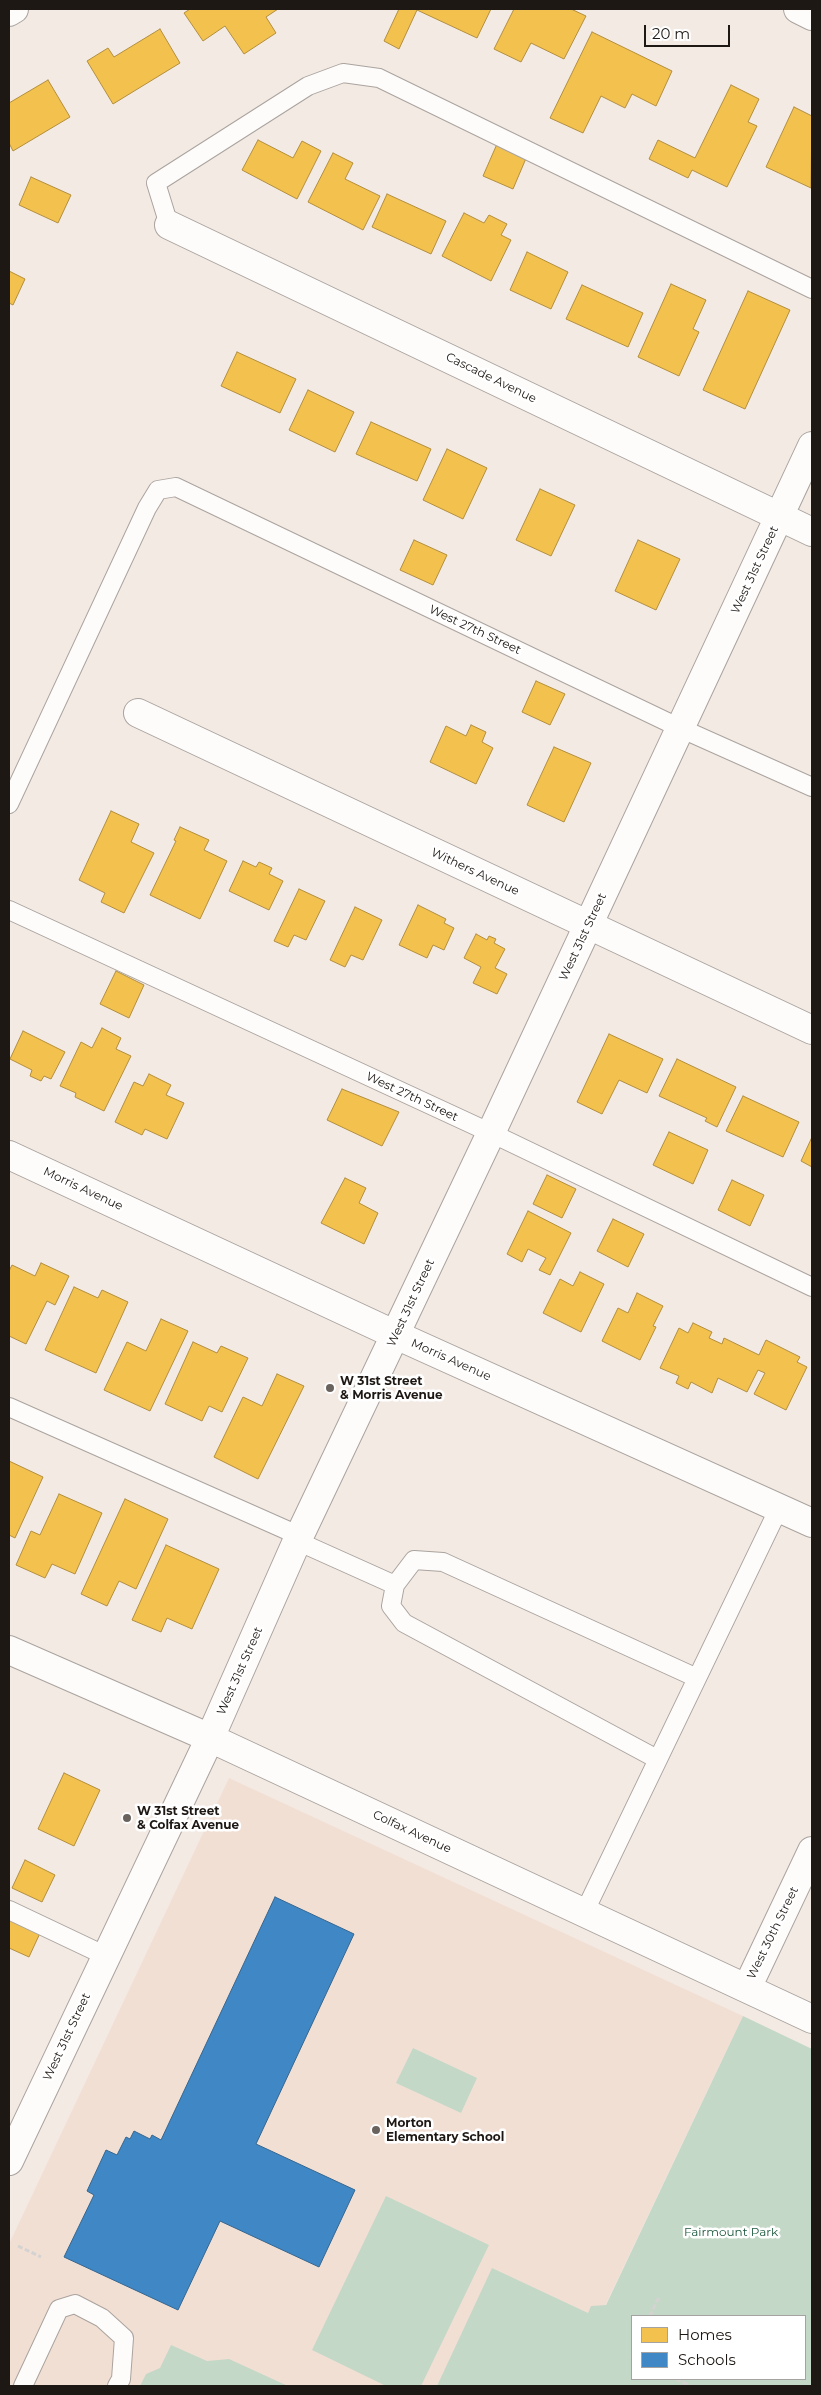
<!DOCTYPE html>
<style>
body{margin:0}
#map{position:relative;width:821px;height:2395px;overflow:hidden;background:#f4eae4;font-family:Montserrat,sans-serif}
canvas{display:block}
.frame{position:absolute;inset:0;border:10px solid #1e1814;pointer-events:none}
.legend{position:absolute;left:631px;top:2315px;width:175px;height:65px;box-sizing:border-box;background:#fff;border:1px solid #a5a3a1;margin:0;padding:6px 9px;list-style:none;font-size:15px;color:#1e1814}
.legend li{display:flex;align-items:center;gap:10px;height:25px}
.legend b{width:25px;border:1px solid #a5a3a1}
.scale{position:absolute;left:644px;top:25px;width:86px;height:22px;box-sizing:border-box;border:2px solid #1e1814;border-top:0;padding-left:6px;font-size:15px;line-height:18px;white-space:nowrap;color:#1e1814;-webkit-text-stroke:4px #fff;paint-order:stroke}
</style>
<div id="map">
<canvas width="821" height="2395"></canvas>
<div class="frame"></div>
<ul class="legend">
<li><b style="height:14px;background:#f2c14e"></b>Homes</li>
<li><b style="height:14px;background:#3f88c5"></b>Schools</li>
</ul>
<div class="scale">20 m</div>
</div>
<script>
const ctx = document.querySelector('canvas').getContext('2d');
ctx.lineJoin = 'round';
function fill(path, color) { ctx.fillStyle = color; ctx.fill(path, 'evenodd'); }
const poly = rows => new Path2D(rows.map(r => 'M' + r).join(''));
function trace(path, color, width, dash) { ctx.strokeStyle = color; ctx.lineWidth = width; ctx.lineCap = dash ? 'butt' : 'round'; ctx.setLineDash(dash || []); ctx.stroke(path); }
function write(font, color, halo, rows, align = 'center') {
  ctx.font = font + ' Montserrat,sans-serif'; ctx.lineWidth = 5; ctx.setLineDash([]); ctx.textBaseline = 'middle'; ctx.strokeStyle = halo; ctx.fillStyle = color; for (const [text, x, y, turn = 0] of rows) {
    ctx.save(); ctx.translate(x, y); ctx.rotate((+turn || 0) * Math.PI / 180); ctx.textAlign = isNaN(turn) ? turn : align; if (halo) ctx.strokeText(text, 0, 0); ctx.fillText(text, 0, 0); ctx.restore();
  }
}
fill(poly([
 [229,1778,743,2016,567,2386,9,2386,9,2244]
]), '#f2dfd4');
fill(poly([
 [743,2016,812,2049,812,2386,437,2386,492,2268,588,2313,591,2306,606,2305],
 [805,2316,805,2379,632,2379,632,2316],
 [413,2048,477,2078,461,2113,396,2083],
 [386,2196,489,2245,421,2386,386,2386,312,2350],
 [171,2345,207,2361,229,2359,288,2386,140,2386,146,2374,160,2368]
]), '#c4d8c7');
const homes = poly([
 [190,9,278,9,266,17,276,33,244,54,225,26,203,41,184,13,190,9],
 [399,9,491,9,477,38,417,10,399,49,384,41,399,9],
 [514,9,571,9,586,16,564,59,531,43,521,62,494,49,514,9],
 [160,29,180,63,113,104,87,61,108,48,114,57,160,29],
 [592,32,672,71,656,106,632,94,625,108,601,96,583,133,550,118,592,32],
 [48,80,70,117,13,151,9,143,9,103,48,80],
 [731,85,759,99,748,122,757,126,727,187,692,170,688,178,649,159,658,140,695,158,731,85],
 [794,107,812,116,811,188,766,167,794,107],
 [258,140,293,158,302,141,321,151,297,199,242,170,258,140],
 [497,144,527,156,513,189,483,176,497,144],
 [333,153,353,163,345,179,380,196,363,230,308,202,333,153],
 [31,177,71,195,58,223,19,205,31,177],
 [387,194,446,221,431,254,372,227,387,194],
 [464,213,484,223,489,215,507,224,501,235,511,240,491,281,442,256,464,213],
 [527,252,568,272,551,309,510,290,527,252],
 [9,271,25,279,13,305,9,303,9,271],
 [671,284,706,300,693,329,699,332,679,376,638,357,671,284],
 [582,285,643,313,628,347,566,319,582,285],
 [748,291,790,310,745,409,703,390,748,291],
 [237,352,296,379,280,413,221,386,237,352],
 [308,390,354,412,335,452,289,430,308,390],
 [371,422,431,449,417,481,356,454,371,422],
 [447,449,487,468,463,519,423,500,447,449],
 [540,489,575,505,551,556,516,540,540,489],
 [414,540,447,555,433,585,400,570,414,540],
 [638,540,680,559,656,610,615,591,638,540],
 [536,681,565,694,550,725,522,712,536,681],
 [471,725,486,732,482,742,493,748,476,784,430,762,446,726,466,736,471,725],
 [554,747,591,763,564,822,527,805,554,747],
 [111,811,139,824,131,842,154,853,124,913,101,902,105,893,79,880,111,811],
 [180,827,209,840,204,850,227,861,200,919,150,895,176,841,174,840,180,827],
 [243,861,256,867,259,862,272,868,269,874,283,881,269,910,229,891,243,861],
 [299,889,325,901,306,940,294,935,288,947,274,941,299,889],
 [418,905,446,919,444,923,454,928,444,950,433,945,427,958,399,945,418,905],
 [355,907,382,920,363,960,351,955,345,967,330,960,355,907],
 [476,934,487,940,489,936,496,939,494,943,505,949,495,968,507,974,497,994,473,983,481,967,464,958,476,934],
 [116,971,144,985,129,1018,100,1004,116,971],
 [102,1028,121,1038,116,1049,131,1056,104,1111,75,1097,76,1093,60,1086,81,1042,92,1048,102,1028],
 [23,1031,65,1052,51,1079,44,1076,41,1081,30,1076,32,1070,10,1059,23,1031],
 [609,1034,663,1059,647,1093,619,1080,602,1114,577,1102,609,1034],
 [677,1059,736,1087,717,1127,705,1121,707,1118,659,1096,677,1059],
 [149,1074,171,1085,166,1095,184,1103,167,1139,145,1129,142,1135,115,1122,134,1082,143,1086,149,1074],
 [342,1089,399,1112,382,1146,327,1120,342,1089],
 [743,1096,799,1122,783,1157,726,1131,743,1096],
 [669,1132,708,1150,693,1184,653,1165,669,1132],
 [812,1137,812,1167,801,1161,812,1137],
 [547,1175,576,1189,562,1218,533,1204,547,1175],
 [345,1178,366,1188,359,1203,378,1213,364,1244,321,1223,345,1178],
 [732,1180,764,1195,750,1226,718,1210,732,1180],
 [528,1211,571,1233,550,1275,539,1270,546,1258,528,1249,522,1262,507,1254,528,1211],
 [613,1219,644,1234,628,1267,597,1251,613,1219],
 [41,1263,69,1276,55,1305,47,1301,26,1344,9,1336,9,1271,12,1265,35,1276,41,1263],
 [580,1272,604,1284,581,1332,543,1313,560,1279,573,1286,580,1272],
 [74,1287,98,1298,102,1290,128,1302,96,1373,45,1350,74,1287],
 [637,1293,663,1306,653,1326,656,1327,640,1360,602,1341,618,1308,628,1313,637,1293],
 [161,1319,188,1331,150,1411,104,1390,127,1342,146,1351,161,1319],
 [693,1323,712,1332,709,1338,722,1344,724,1338,759,1355,766,1340,800,1357,797,1362,807,1367,786,1410,754,1394,765,1373,758,1370,747,1392,718,1378,712,1393,691,1382,688,1389,676,1383,679,1376,660,1368,679,1328,688,1333,693,1323],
 [193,1342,217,1353,221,1346,248,1358,222,1412,209,1406,202,1421,165,1404,193,1342],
 [277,1374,304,1386,258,1479,214,1457,243,1397,262,1406,277,1374],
 [9,1461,43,1477,15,1538,9,1535,9,1461],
 [59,1494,102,1513,75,1574,52,1564,45,1578,16,1565,31,1531,40,1535,59,1494],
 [125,1499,168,1519,136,1589,119,1581,107,1606,81,1594,125,1499],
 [166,1545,219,1569,192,1629,167,1618,161,1632,132,1620,166,1545],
 [64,1773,100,1790,74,1846,38,1829,64,1773],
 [25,1860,55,1875,42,1902,12,1888,25,1860],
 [9,1918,41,1931,29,1957,9,1948,9,1918]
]);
fill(homes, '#f2c14e');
trace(homes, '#b28e3d', 1);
const schools = poly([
 [275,1897,354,1934,256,2144,355,2190,319,2267,220,2221,178,2310,64,2257,94,2195,87,2191,106,2150,117,2155,126,2137,130,2139,134,2131,150,2139,152,2135,161,2140,275,1897]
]);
fill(schools, '#3f88c5');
trace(schools, '#356690', 1);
const lane = poly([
 [169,225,156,183,308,86,343,73,379,78,812,289],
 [9,804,147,508,158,490,176,487,680,728,812,787],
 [9,910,491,1133,812,1287],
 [9,1407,300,1536],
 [297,1541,395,1585],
 [657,1759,404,1623,391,1606,395,1585,414,1560,443,1562,697,1678],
 [9,1910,106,1956],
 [584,1913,779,1508],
 [23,2386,59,2309,75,2304,102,2318,124,2338,121,2379,117,2386]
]);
const street = poly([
 [169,225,812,532],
 [138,713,812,1030],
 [9,1155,396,1335,812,1523],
 [9,1650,210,1738,812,2019],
 [747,1988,812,1851],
 [9,2161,210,1738,297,1541,491,1133,812,446]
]);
const secondary = poly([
 [798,9,812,16],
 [9,12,14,9]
]);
trace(lane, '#aaa39e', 20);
trace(street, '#aaa39e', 30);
trace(secondary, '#aaa39e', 30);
trace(poly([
 [18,2246,41,2257],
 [650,2316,659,2297],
 [632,2356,632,2358],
 [676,2379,691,2386]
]), '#d5d3d1', 3, [5, 2.5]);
trace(lane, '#fdfcfb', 18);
trace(street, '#fdfcfb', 28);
trace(secondary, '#fdfcfb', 28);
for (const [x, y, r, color] of [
 [330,1388,5,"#69625d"],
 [127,1818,5,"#69625d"],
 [376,2130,5,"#69625d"]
]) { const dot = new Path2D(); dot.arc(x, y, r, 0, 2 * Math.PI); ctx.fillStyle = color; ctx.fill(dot); trace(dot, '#fff', 2); }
write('12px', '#1e1814', '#fff', [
 ["Cascade Avenue",491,378,26],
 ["West 31st Street",755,570,-65],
 ["West 27th Street",475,630,25],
 ["Withers Avenue",475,872,25],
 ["West 31st Street",583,937,-65],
 ["West 27th Street",412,1097,25],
 ["Morris Avenue",83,1189,25],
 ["West 31st Street",411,1303,-65],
 ["Morris Avenue",451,1360,24],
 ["West 31st Street",240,1671,-66],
 ["Colfax Avenue",412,1832,25],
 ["West 30th Street",773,1933,-64],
 ["West 31st Street",67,2037,-65]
]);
write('bold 12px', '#1e1814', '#fff', [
 ["W 31st Street",340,1381],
 ["& Morris Avenue",340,1395],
 ["W 31st Street",137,1811],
 ["& Colfax Avenue",137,1825],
 ["Morton",386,2123],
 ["Elementary School",386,2137]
], 'left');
write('12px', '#1c583d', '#fff', [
 ["Fairmount Park",731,2232]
]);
</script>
